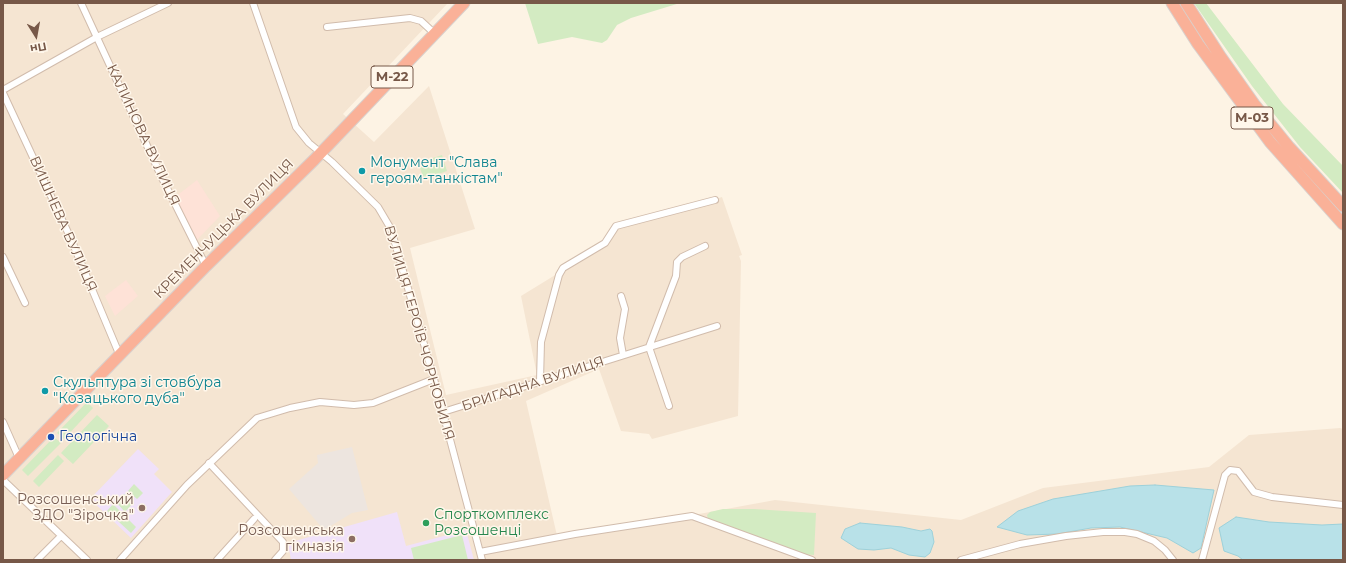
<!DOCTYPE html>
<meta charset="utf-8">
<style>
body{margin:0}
#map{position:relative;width:1346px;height:563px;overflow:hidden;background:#fdf3e4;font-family:Montserrat,sans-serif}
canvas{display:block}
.frame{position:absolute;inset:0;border:4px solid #775848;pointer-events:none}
.north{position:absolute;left:16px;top:16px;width:40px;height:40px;-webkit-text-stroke:3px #fff7eb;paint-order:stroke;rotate:169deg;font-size:11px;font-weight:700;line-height:16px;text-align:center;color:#775848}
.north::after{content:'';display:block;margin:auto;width:14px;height:18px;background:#775848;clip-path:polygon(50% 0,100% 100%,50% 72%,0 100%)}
</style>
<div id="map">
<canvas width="1346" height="563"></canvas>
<div class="frame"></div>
<div class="north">Пн</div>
</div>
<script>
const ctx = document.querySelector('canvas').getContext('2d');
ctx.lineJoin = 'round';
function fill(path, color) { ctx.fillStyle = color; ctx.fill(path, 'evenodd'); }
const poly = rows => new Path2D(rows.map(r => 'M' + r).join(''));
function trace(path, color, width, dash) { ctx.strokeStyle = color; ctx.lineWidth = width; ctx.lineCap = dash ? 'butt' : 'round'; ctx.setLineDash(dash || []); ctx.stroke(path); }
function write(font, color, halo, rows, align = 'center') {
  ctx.font = font + ' Montserrat,sans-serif'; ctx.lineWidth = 3; ctx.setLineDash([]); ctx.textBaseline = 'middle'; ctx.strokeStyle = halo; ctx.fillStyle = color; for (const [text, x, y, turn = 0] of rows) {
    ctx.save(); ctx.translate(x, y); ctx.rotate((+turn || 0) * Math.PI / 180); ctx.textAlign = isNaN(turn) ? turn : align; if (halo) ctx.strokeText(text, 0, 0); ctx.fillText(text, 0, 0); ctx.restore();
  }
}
fill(poly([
 [3,3,448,3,343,114,374,142,429,86,475,229,410,248,446,395,537,375,521,296,609,242,618,228,722,197,742,255,739,256,741,261,738,416,652,439,649,434,621,431,599,369,526,401,558,540,775,500,961,520,1043,488,1209,467,1249,435,1340,428,1343,429,1343,560,3,560]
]), '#f5e5d2');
fill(poly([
 [197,180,220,216,197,240,175,197],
 [126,280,138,296,115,316,105,296]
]), '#fee2d7');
fill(poly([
 [352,447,368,510,352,513,324,530,289,489,318,463,317,455]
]), '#ede5df');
fill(poly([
 [138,449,159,469,154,474,172,492,131,538,90,499],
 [397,512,406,546,466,530,474,560,291,560,288,543]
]), '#f0e1f9');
fill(poly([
 [525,3,680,3,631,18,617,25,607,40,602,43,572,37,538,44],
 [1194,3,1206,3,1283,104,1343,166,1343,193,1300,147,1252,86],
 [442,155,447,171,424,179,418,163],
 [87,402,93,408,64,439,57,433],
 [97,415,109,426,73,464,61,453],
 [54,437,61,443,28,476,22,470],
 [58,455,64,461,39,487,33,481],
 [134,484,143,493,137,499,128,491],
 [124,494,133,503,125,512,116,502],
 [113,504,136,527,131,533,107,511],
 [723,509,754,509,816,513,814,555,802,554,708,519,707,515,710,512],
 [462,535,468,560,414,560,411,548]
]), '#d3ebc2');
const water = poly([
 [1155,485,1214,490,1201,548,1193,553,1167,538,1120,527,1091,528,1057,534,1027,535,997,527,1018,511,1053,499,1130,486,1155,485],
 [1236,517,1269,522,1322,525,1343,524,1343,560,1243,560,1238,556,1224,551,1219,528,1236,517],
 [860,523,902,527,921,531,930,529,932,531,934,542,930,553,925,557,909,555,891,548,874,550,858,549,841,538,845,529,860,523]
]);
fill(water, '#b8e1e8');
trace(water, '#9dd1da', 1);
const street = poly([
 [81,3,162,178,206,266],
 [253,3,296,127,309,143,332,162,378,207,391,229,434,379,482,560],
 [327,27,410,18,421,21,434,33],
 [3,90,97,37,168,3],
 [3,93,71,239,120,356],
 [3,257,25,303],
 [621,296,625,309,620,338,623,355],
 [540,381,541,342,559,275,563,268,605,243,616,226,715,200],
 [669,406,649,347,676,276,677,262,682,257,705,246],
 [443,412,717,326],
 [3,422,19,458],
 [209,463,283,542,283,551,275,560],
 [3,480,87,560],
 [480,552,575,534,692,516,812,560],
 [37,560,61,536],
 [120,560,187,485,257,418,290,408,320,402,354,405,373,403,434,379],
 [217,560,254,519],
 [961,560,1020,544,1066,536,1103,532,1125,532,1137,534,1154,541,1165,550,1173,560],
 [1202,560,1225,475,1230,470,1238,471,1254,492,1272,497,1343,505]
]);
const highway = poly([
 [1172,3,1198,44,1270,142,1343,224],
 [1186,3,1220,56,1254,104,1289,147,1343,206],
 [3,475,206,266,314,160,464,3]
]);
trace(street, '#d1bcac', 8);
trace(highway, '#d9d0cc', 13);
trace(street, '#fff', 6);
trace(highway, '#fab198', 11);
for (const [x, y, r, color] of [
 [362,171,4,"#0f9aa8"],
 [45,391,4,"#0f9aa8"],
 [51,437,4,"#1a4fb4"],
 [142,508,4,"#8d6e63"],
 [426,523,4,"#2e9e5b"],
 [352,539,4,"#8d6e63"]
]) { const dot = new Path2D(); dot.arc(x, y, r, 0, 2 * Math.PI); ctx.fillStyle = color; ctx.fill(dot); trace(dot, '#fff7eb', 1.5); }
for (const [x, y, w] of [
 [392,77,42],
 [1252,118,42]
]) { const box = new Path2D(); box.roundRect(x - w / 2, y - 11, w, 22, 3); ctx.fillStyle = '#fff7eb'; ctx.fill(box); trace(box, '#775848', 1); }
write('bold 13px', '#775848', null, [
 ["М-22",392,77],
 ["М-03",1252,118]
]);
write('14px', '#775848', '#fff7eb', [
 ["КАЛИНОВА ВУЛИЦЯ",143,135,65],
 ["ВИШНЕВА ВУЛИЦЯ",63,224,66],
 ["КРЕМЕНЧУЦЬКА ВУЛИЦЯ",224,229,-45],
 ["ВУЛИЦЯ ГЕРОЇВ ЧОРНОБИЛЯ",419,333,74],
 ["БРИГАДНА ВУЛИЦЯ",533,384,-18]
]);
write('14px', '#0d838f', '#fff7eb', [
 ["Монумент \"Слава",370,163],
 ["героям-танкістам\"",370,179],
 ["Скульптура зі стовбура",53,383],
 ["\"Козацького дуба\"",53,399]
], 'left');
write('14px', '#164399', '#fff7eb', [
 ["Геологічна",59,437]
], 'left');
write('14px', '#785e54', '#fff7eb', [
 ["Розсошенський",134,500],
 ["ЗДО \"Зірочка\"",134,516],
 ["Розсошенська",344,531],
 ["гімназія",344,547]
], 'right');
write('14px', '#27864d', '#fff7eb', [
 ["Спорткомплекс",434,515],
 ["Розсошенці",434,531]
], 'left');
</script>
